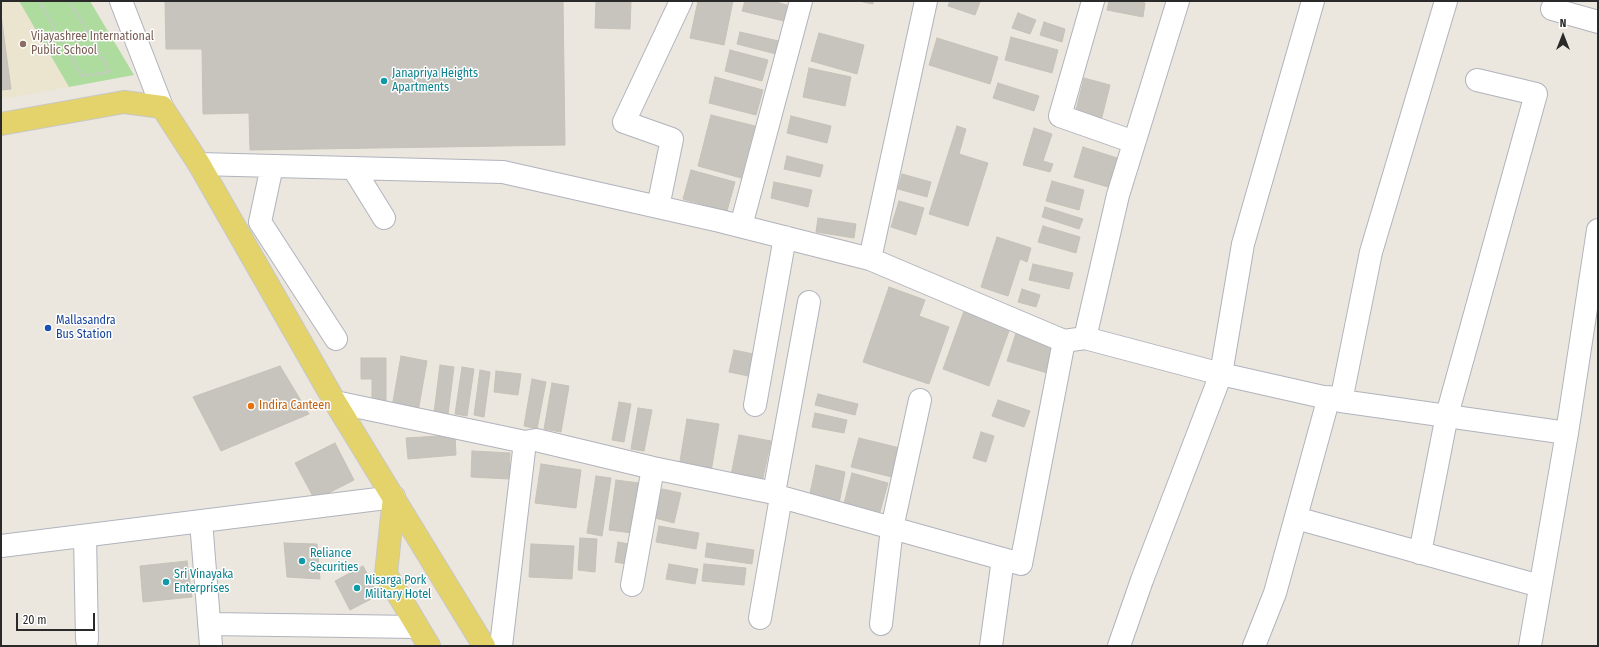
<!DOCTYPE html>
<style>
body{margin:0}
#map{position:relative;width:1599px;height:647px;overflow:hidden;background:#ebe7de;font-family:"Fira Sans Condensed",sans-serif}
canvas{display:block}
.frame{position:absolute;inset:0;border:2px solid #2a2a2a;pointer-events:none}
.north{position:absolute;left:1543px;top:16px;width:40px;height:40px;-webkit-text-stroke:3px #fff;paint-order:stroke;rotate:0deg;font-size:11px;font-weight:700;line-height:16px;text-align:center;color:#2a2a2a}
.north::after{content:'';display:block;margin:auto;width:14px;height:18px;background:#2a2a2a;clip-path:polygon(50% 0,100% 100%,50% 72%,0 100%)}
.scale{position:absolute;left:16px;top:613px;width:79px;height:18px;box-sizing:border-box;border:2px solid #2a2a2a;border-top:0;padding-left:5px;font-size:12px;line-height:14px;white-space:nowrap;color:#2a2a2a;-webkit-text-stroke:3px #fff;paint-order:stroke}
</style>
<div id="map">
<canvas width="1599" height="647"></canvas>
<div class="frame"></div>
<div class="north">N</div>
<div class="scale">20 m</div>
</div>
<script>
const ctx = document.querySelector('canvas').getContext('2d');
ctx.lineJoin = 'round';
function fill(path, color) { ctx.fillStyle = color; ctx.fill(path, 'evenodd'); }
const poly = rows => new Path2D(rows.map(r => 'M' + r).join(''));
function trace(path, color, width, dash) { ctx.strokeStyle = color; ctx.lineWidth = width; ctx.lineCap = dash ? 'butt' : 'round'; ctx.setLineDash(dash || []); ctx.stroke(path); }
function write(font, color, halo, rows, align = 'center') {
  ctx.font = font + ' "Fira Sans Condensed",sans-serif'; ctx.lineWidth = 3; ctx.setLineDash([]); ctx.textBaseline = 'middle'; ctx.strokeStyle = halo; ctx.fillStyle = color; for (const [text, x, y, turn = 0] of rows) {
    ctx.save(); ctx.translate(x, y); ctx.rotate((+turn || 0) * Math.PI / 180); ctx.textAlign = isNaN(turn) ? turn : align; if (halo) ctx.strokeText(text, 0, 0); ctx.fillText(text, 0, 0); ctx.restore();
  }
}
fill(poly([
 [1,1,19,1,69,87,1,99]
]), '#ebe5cf');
fill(poly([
 [19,1,90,1,134,75,69,87]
]), '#aedc9f');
const building = poly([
 [165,1,563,1,565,145,250,150,249,113,203,114,202,49,166,49,165,1],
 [596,1,631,1,630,29,595,28,596,1],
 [698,1,733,1,724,45,690,38,698,1],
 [745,1,772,1,787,5,784,21,742,11,745,1],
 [859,1,873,1,873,4,859,1],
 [950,1,978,1,980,2,975,15,948,6,950,1],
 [1109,1,1134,1,1145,3,1143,17,1107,10,1109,1],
 [1018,13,1036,20,1030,34,1012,28,1018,13],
 [1,15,11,89,1,90,1,15],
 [1044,22,1065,29,1062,42,1040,35,1044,22],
 [740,32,783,42,780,55,737,44,740,32],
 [819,33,864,45,857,74,811,61,819,33],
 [1011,37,1058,50,1052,73,1005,60,1011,37],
 [937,38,998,57,990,84,929,65,937,38],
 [730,50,768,60,762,81,725,71,730,50],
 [809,68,851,77,845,106,803,97,809,68],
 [715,77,763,90,756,115,709,103,715,77],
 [1084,78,1110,85,1101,121,1075,114,1084,78],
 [998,83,1039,96,1034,111,993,98,998,83],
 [711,115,755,126,741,178,698,166,711,115],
 [791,116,831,126,827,143,787,133,791,116],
 [957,126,966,129,959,154,988,163,968,226,929,214,957,126],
 [1034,128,1052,134,1043,161,1053,164,1050,172,1023,165,1034,128],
 [1083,147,1117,158,1108,187,1074,177,1083,147],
 [787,156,823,165,820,177,784,169,787,156],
 [691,170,735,182,727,211,683,199,691,170],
 [902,174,931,182,927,197,898,189,902,174],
 [1052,181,1084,190,1079,210,1046,201,1052,181],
 [774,182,812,190,808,207,771,198,774,182],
 [899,201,924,208,916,235,891,227,899,201],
 [1045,207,1083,219,1079,229,1042,217,1045,207],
 [818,218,856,224,854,238,816,232,818,218],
 [1043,226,1080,237,1076,253,1038,242,1043,226],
 [997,237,1031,248,1027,262,1020,259,1008,296,981,287,997,237],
 [1033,264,1073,273,1069,289,1029,280,1033,264],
 [889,287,925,300,919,316,949,327,929,384,863,362,889,287],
 [1022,289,1040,295,1036,307,1018,302,1022,289],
 [964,311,1010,328,989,386,943,369,964,311],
 [1017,330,1057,342,1047,373,1007,361,1017,330],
 [734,350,763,356,758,378,729,372,734,350],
 [401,356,427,361,418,412,392,407,401,356],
 [361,358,386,358,386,404,372,404,372,379,361,379,361,358],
 [440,365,454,367,448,414,434,413,440,365],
 [280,366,309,414,221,451,193,397,280,366],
 [462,367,474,369,467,416,455,414,462,367],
 [480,370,490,372,484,417,474,415,480,370],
 [496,371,521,374,518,395,494,392,496,371],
 [532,379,546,382,537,429,524,426,532,379],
 [552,383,569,386,561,432,544,429,552,383],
 [818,394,858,404,855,415,815,405,818,394],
 [998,400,1030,411,1024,427,992,416,998,400],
 [619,402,631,404,624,442,612,440,619,402],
 [638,408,652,410,644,451,631,449,638,408],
 [815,413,847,420,844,433,812,427,815,413],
 [687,419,719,424,711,472,679,467,687,419],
 [981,432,994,436,986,462,973,458,981,432],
 [455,435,456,455,408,459,406,438,455,435],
 [739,435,771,441,762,482,731,475,739,435],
 [859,438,904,449,896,478,851,467,859,438],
 [335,443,354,480,315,500,295,463,335,443],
 [472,451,510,453,509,479,471,477,472,451],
 [541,464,581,470,576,508,535,503,541,464],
 [816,465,845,472,839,504,809,498,816,465],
 [852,473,888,483,880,512,844,503,852,473],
 [596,476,611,478,602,536,587,533,596,476],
 [616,480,639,483,632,533,609,530,616,480],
 [662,489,681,493,674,523,655,518,662,489],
 [659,526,699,533,696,549,656,542,659,526],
 [580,538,597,539,595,572,578,570,580,538],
 [618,542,629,544,626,564,615,562,618,542],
 [284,543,317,544,320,579,287,577,284,543],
 [707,543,754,550,752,564,705,557,707,543],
 [531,544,574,546,572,579,529,577,531,544],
 [187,561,192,597,143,602,140,566,187,561],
 [669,564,698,569,695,584,666,579,669,564],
 [704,564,746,568,744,585,702,581,704,564],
 [363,566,379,595,350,610,335,581,363,566]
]);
fill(building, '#c7c3bd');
trace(building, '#c6c2b8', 1);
const minor = poly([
 [121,1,162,107],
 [1093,1,1060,116,1134,142],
 [1552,9,1598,22],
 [199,164,503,172,720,221,870,259,1064,341,1085,338,1221,374,1341,401,1567,433],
 [272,166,260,222,336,339],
 [353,168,384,218],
 [658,207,672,139,624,122,681,1],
 [741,226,801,1],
 [870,259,926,1],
 [1085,338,1118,195,1178,1],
 [1341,401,1371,252,1446,1],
 [335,402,525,442,501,646],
 [755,405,785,237],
 [525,442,536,440,653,468,774,493,781,497,760,618],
 [774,493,809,302],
 [781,497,1021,564,1064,341],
 [1296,518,1540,586],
 [201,521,211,646],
 [85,536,87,640],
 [1,546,394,497],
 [1420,553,1447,415,1536,94,1477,80],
 [632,585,653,468],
 [209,624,417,627],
 [881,624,892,528,920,400],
 [991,646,1003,559],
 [1119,646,1142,580,1221,374,1243,244,1313,1],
 [1254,646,1275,593,1329,397],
 [1530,646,1567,433,1598,230]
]);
const major = poly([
 [1,124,124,102,162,107,199,164,335,402,484,646],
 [394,497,386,574,429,646]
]);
trace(minor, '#b1b3bd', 24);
trace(major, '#c8c8c8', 24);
trace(poly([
 [39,1,82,76,110,72,70,1]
]), '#c8c8c8', 2.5, [3, 2]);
trace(minor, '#fff', 22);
trace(major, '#e3d36a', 22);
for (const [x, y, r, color] of [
 [23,44,4,"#8d6e63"],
 [384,81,4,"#0f9aa8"],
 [48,328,4,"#1a4fb4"],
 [251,406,4,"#e8710a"],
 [302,561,4,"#0f9aa8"],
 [166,582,4,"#0f9aa8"],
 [357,588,4,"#0f9aa8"]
]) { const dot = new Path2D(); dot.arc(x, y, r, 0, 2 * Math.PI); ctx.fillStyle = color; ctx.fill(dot); trace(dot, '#fff', 1.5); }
write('12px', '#785e54', '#fff', [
 ["Vijayashree International",31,37],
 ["Public School",31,51]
], 'left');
write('12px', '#0d838f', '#fff', [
 ["Janapriya Heights",392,74],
 ["Apartments",392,88],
 ["Reliance",310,554],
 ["Securities",310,568],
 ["Sri Vinayaka",174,575],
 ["Enterprises",174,589],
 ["Nisarga Pork",365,581],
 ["Military Hotel",365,595]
], 'left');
write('12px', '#164399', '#fff', [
 ["Mallasandra",56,321],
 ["Bus Station",56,335]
], 'left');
write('12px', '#c56008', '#fff', [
 ["Indira Canteen",259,406]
], 'left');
</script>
